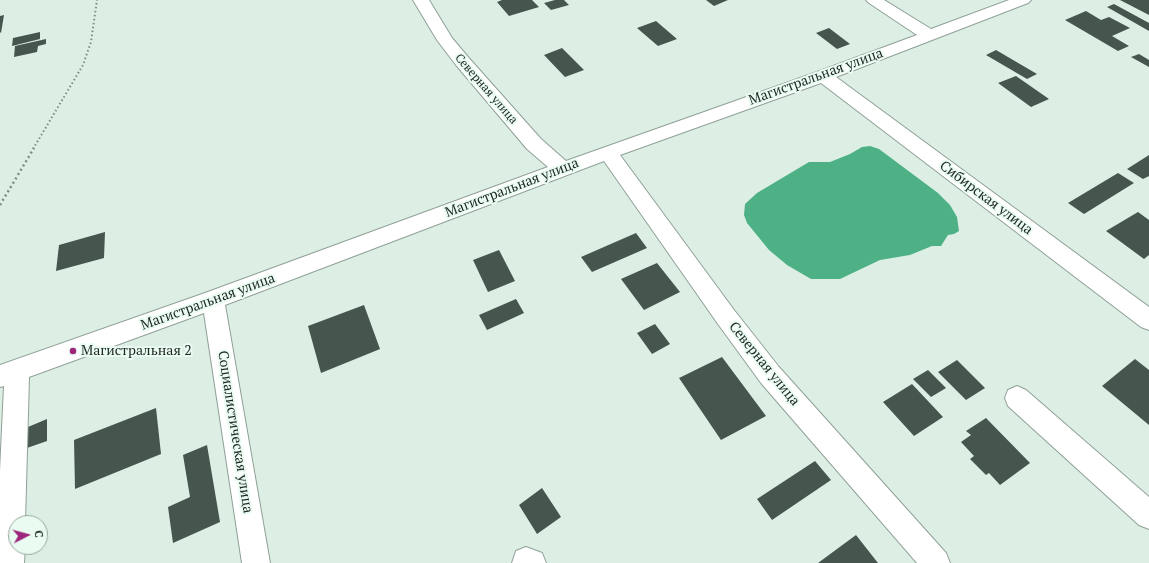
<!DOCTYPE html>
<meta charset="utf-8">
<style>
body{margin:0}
#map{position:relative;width:1149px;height:563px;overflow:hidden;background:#ddefe5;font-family:"PT Serif",serif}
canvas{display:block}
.north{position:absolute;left:8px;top:515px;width:40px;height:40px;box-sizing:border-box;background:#eafcf2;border:1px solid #98a69f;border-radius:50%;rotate:84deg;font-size:11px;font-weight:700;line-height:16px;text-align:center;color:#1e2522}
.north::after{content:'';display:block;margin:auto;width:14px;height:18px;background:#9e257c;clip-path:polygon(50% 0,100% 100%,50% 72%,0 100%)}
</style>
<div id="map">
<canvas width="1149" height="563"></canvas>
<div class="north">С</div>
</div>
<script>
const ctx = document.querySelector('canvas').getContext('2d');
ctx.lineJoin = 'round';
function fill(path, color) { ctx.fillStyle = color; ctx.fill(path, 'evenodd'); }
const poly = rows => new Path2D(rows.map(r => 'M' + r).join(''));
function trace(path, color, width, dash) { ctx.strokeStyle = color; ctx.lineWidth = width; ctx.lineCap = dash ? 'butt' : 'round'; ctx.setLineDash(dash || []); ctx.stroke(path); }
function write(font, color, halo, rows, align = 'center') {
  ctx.font = font + ' "PT Serif",serif'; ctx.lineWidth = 4; ctx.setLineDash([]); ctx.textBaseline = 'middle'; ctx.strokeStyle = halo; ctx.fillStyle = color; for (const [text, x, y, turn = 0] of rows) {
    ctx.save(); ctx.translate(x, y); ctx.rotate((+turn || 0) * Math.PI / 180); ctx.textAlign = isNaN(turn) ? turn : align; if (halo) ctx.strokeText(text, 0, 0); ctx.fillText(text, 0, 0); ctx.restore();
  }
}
fill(poly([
 [870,146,879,149,938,193,950,205,957,217,959,231,954,234,948,235,941,246,932,246,910,255,880,260,840,279,811,279,787,265,769,250,747,223,744,215,745,204,757,193,809,162,830,162,850,154,862,147]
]), '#4eb185');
fill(poly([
 [502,0,532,0,539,7,509,16,497,2],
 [555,0,564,0,569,5,551,10,544,3],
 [706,0,728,0,714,6],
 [1120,0,1149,0,1149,15],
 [1114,4,1149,23,1149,31,1107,7],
 [1086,11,1101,20,1109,17,1130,28,1112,36,1129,46,1118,51,1065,20],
 [4,15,1,33,0,32,0,16],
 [656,21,677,39,658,46,637,28],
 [829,28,850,44,837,49,816,33],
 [40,32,40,39,12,46,13,38],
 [46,39,46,44,38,46,37,52,14,57,15,46],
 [562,48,584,70,565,77,544,55],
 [996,50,1037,74,1027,79,986,55],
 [1139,54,1149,60,1149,67,1131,57],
 [1016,76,1049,99,1031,107,998,83],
 [1149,155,1149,176,1143,179,1127,169],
 [1118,173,1134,183,1084,214,1068,203],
 [1138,212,1149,220,1149,255,1144,259,1106,231],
 [105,232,104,258,56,271,59,245],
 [636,233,647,248,592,272,581,257],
 [499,250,515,281,488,292,473,260],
 [657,263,680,292,644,310,621,279],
 [516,299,524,313,487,330,479,315],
 [364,305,380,349,321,373,308,326],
 [655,324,670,344,652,354,637,333],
 [722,357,766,416,721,440,679,378],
 [1135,359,1149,370,1149,425,1102,386],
 [957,360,985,388,966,400,938,372],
 [928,370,946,388,931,397,913,379],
 [912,384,943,417,914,436,883,402],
 [156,408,161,454,75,489,74,440],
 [986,418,1030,463,1000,485,989,473,986,475,970,459,974,456,961,442,971,435,966,431],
 [47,419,47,441,27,448,28,427],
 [207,445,220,522,173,543,168,507,190,497,183,455],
 [815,461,831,480,772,520,757,499],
 [542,488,561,517,537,534,519,505],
 [856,535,878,563,818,563]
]), '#46554d');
const street = poly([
 [413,0,429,0,452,38,468,57,541,139,566,161,817,72,917,35,869,3,866,0,884,0,931,29,1009,0,1031,0,1028,3,836,77,1149,307,1149,330,1141,327,821,83,620,155,734,310,779,367,946,553,950,563,917,563,761,383,718,324,604,161,225,305,270,563,242,563,204,313,29,377,25,523,16,523,16,547,25,547,24,563,0,563,0,471,4,386,0,387,0,365,205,293,548,167,527,149,456,65,437,40,413,0],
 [1017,386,1026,390,1149,497,1149,529,1139,525,1008,406,1005,398,1008,390,1017,386],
 [526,547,542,553,546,563,512,563,516,551,526,547]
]);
trace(street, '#8fa097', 2);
trace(poly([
 [33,149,83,65,91,42,97,0]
]), '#7e8b84', 2, [1.5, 2.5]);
trace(poly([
 [0,205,34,148]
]), '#7e8b84', 2.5, [2, 3]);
fill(street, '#fff');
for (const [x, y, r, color] of [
 [73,351,4,"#9e257c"]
]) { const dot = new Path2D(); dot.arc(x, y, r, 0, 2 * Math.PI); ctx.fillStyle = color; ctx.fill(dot); trace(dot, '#eafcf2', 1.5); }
write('12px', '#1e2522', '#eafcf2', [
 ["Северная улица",486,89,49]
]);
write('14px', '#1e2522', '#eafcf2', [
 ["Магистральная улица",816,77,-20],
 ["Магистральная улица",512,188,-21],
 ["Сибирская улица",986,198,37],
 ["Магистральная улица",208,302,-20],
 ["Северная улица",764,364,51],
 ["Социалистическая улица",235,432,81]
]);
write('14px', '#1e2522', '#eafcf2', [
 ["Магистральная 2",81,351]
], 'left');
</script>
